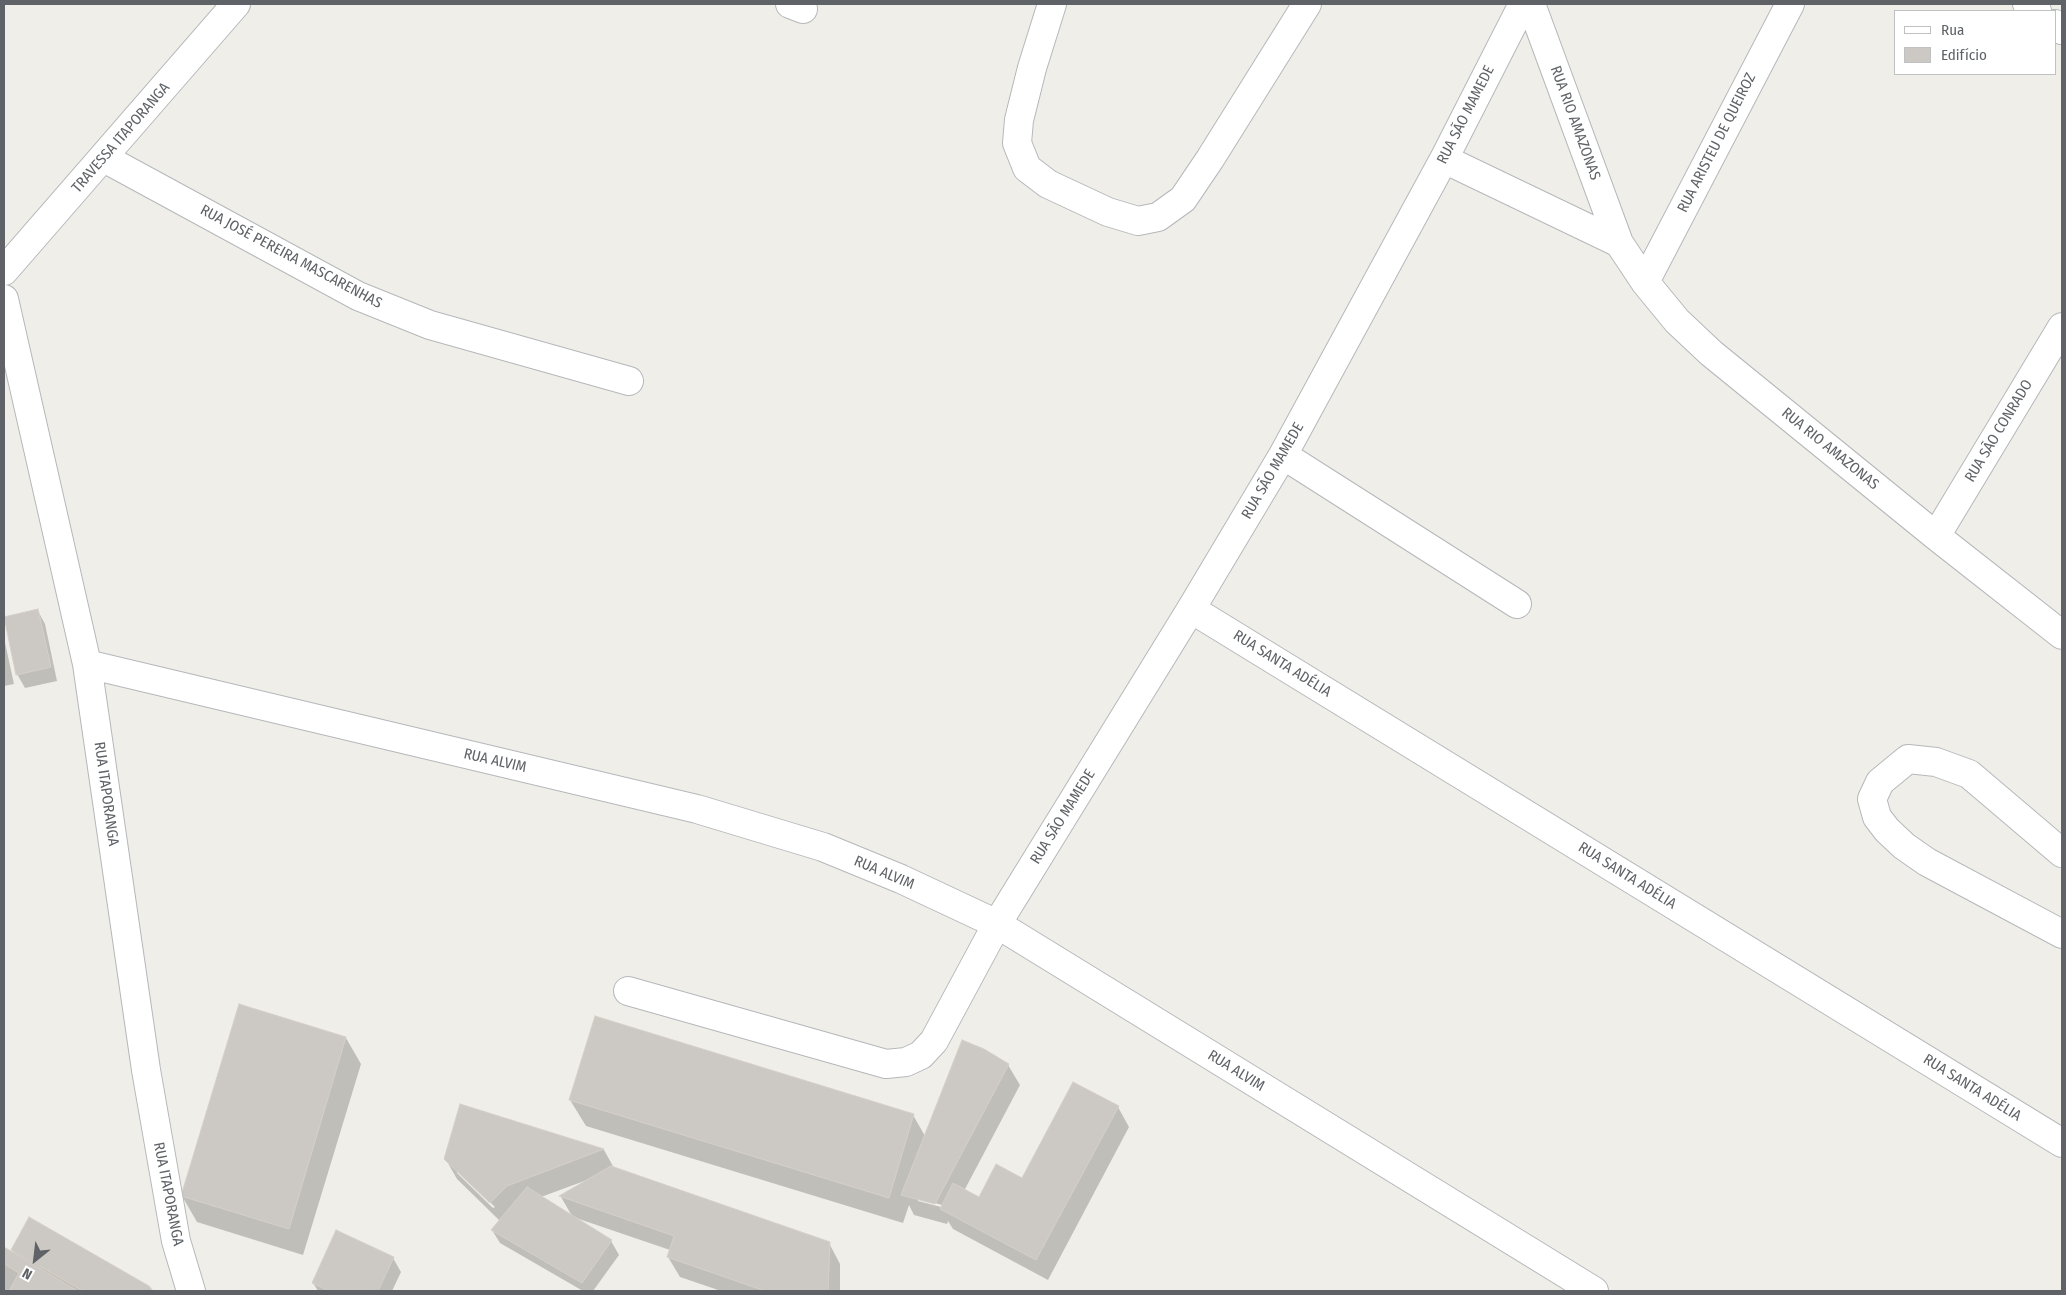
<!DOCTYPE html>
<meta charset="utf-8">
<style>
body{margin:0}
#map{position:relative;width:2066px;height:1295px;overflow:hidden;background:#f0eee8;font-family:"Fira Sans Condensed",sans-serif}
canvas{display:block}
.frame{position:absolute;inset:0;border:5px solid #5f6367;pointer-events:none}
.legend{position:absolute;left:1894px;top:10px;width:162px;height:65px;box-sizing:border-box;background:#fff;border:1px solid #bfc1c2;margin:0;padding:6px 9px;list-style:none;font-size:15px;color:#5f6367}
.legend li{display:flex;align-items:center;gap:10px;height:25px}
.legend b{width:25px;border:1px solid #bfc1c2}
.north{position:absolute;left:10px;top:1235px;width:50px;height:50px;-webkit-text-stroke:4px #fff;paint-order:stroke;rotate:209deg;font-size:14px;font-weight:700;line-height:20px;text-align:center;color:#5f6367}
.north::after{content:'';display:block;margin:auto;width:18px;height:22px;background:#5f6367;clip-path:polygon(50% 0,100% 100%,50% 72%,0 100%)}
</style>
<div id="map">
<canvas width="2066" height="1295"></canvas>
<div class="frame"></div>
<ul class="legend">
<li><b style="height:6px;background:#fff"></b>Rua</li>
<li><b style="height:14px;background:#ccc9c4"></b>Edifício</li>
</ul>
<div class="north">N</div>
</div>
<script>
const ctx = document.querySelector('canvas').getContext('2d');
ctx.lineJoin = 'round';
function fill(path, color) { ctx.fillStyle = color; ctx.fill(path, 'evenodd'); }
const poly = rows => new Path2D(rows.map(r => 'M' + r).join(''));
function trace(path, color, width, dash) { ctx.strokeStyle = color; ctx.lineWidth = width; ctx.lineCap = dash ? 'butt' : 'round'; ctx.setLineDash(dash || []); ctx.stroke(path); }
function write(font, color, halo, rows, align = 'center') {
  ctx.font = font + ' "Fira Sans Condensed",sans-serif'; ctx.lineWidth = 4; ctx.setLineDash([]); ctx.textBaseline = 'middle'; ctx.strokeStyle = halo; ctx.fillStyle = color; for (const [text, x, y, turn = 0] of rows) {
    ctx.save(); ctx.translate(x, y); ctx.rotate((+turn || 0) * Math.PI / 180); ctx.textAlign = isNaN(turn) ? turn : align; if (halo) ctx.strokeText(text, 0, 0); ctx.fillText(text, 0, 0); ctx.restore();
  }
}
fill(poly([
 [38,611,45,624,57,681,25,688,17,674],
 [4,638,14,684,4,686],
 [346,1038,361,1064,303,1255,197,1222,182,1196],
 [1008,1065,1020,1085,964,1191,980,1199,1023,1180,1118,1107,1129,1127,1048,1280,953,1229,948,1221,947,1224,914,1215,909,1205,903,1223,586,1126,570,1100,913,1115,925,1136],
 [918,1198,942,1205,941,1207,918,1201],
 [460,1106,604,1150,614,1168,829,1243,840,1264,840,1291,721,1291,680,1277,668,1257,670,1250,576,1218,611,1241,619,1255,593,1291,583,1291,500,1243,492,1230,500,1221,457,1179,445,1158],
 [457,1170,495,1207,493,1208,457,1173],
 [587,1180,587,1181,561,1197,572,1216,541,1197],
 [4,1249,16,1256,12,1250,148,1287,151,1291,4,1291],
 [393,1258,401,1272,392,1291,318,1291,313,1283]
]), '#0003');
const building = poly([
 [38,609,51,667,16,675,4,617,38,609],
 [239,1004,346,1037,289,1229,181,1196,239,1004],
 [595,1016,914,1114,889,1198,569,1100,595,1016],
 [962,1040,984,1049,1009,1064,935,1204,901,1195,962,1040],
 [1073,1082,1119,1106,1036,1260,940,1209,953,1183,979,1197,996,1164,1022,1178,1073,1082],
 [460,1104,604,1149,507,1186,490,1203,444,1159,460,1104],
 [611,1166,830,1242,828,1291,765,1291,667,1257,674,1236,559,1196,611,1166],
 [527,1187,612,1240,582,1283,491,1230,527,1187],
 [29,1217,149,1286,153,1291,83,1291,11,1250,29,1217],
 [336,1230,394,1257,378,1291,329,1291,312,1283,336,1230],
 [4,1247,78,1291,9,1291,19,1273,4,1264,4,1247]
]);
fill(building, '#ccc9c4');
trace(building, '#d5cfc6', 1);
const minor = poly([
 [790,4,803,9],
 [1052,4,1032,68,1019,120,1017,143,1027,168,1048,184,1108,212,1138,221,1158,217,1183,199,1210,159,1307,4],
 [1531,4,1619,243,1645,282,1677,321,1711,353,1936,536,2062,635],
 [2027,4,2037,11],
 [2055,24,2062,30],
 [104,158,358,296,430,325,629,381],
 [1444,159,1619,243],
 [4,271,236,4],
 [1645,282,1790,4],
 [4,299,87,664,146,1070,176,1241,191,1291],
 [1283,455,1517,604],
 [1936,536,2062,327],
 [1191,609,2062,1143],
 [87,664,697,809,823,847,901,879,997,924,1594,1291],
 [2062,853,1969,774,1936,762,1908,759,1880,782,1872,799,1877,817,1887,830,1904,846,1927,862,2062,934],
 [628,991,886,1064,906,1062,921,1055,934,1041,997,924,1191,609,1283,455,1444,159,1523,4]
]);
trace(minor, '#b5b8bb', 30);
trace(minor, '#fff', 28);
write('15px', '#5f6367', '#fff', [
 ["RUA SÃO MAMEDE",1466,115,-63],
 ["RUA RIO AMAZONAS",1575,123,70],
 ["TRAVESSA ITAPORANGA",121,138,-49],
 ["RUA ARISTEU DE QUEIROZ",1717,143,-63],
 ["RUA JOSÉ PEREIRA MASCARENHAS",291,257,28],
 ["RUA SÃO CONRADO",1999,431,-59],
 ["RUA RIO AMAZONAS",1830,449,39],
 ["RUA SÃO MAMEDE",1273,471,-60],
 ["RUA SANTA ADÉLIA",1282,664,32],
 ["RUA ALVIM",495,761,13],
 ["RUA ITAPORANGA",106,794,82],
 ["RUA SÃO MAMEDE",1063,817,-58],
 ["RUA ALVIM",884,873,23],
 ["RUA SANTA ADÉLIA",1627,876,32],
 ["RUA ALVIM",1236,1071,32],
 ["RUA SANTA ADÉLIA",1972,1088,32],
 ["RUA ITAPORANGA",168,1194,79]
]);
</script>
